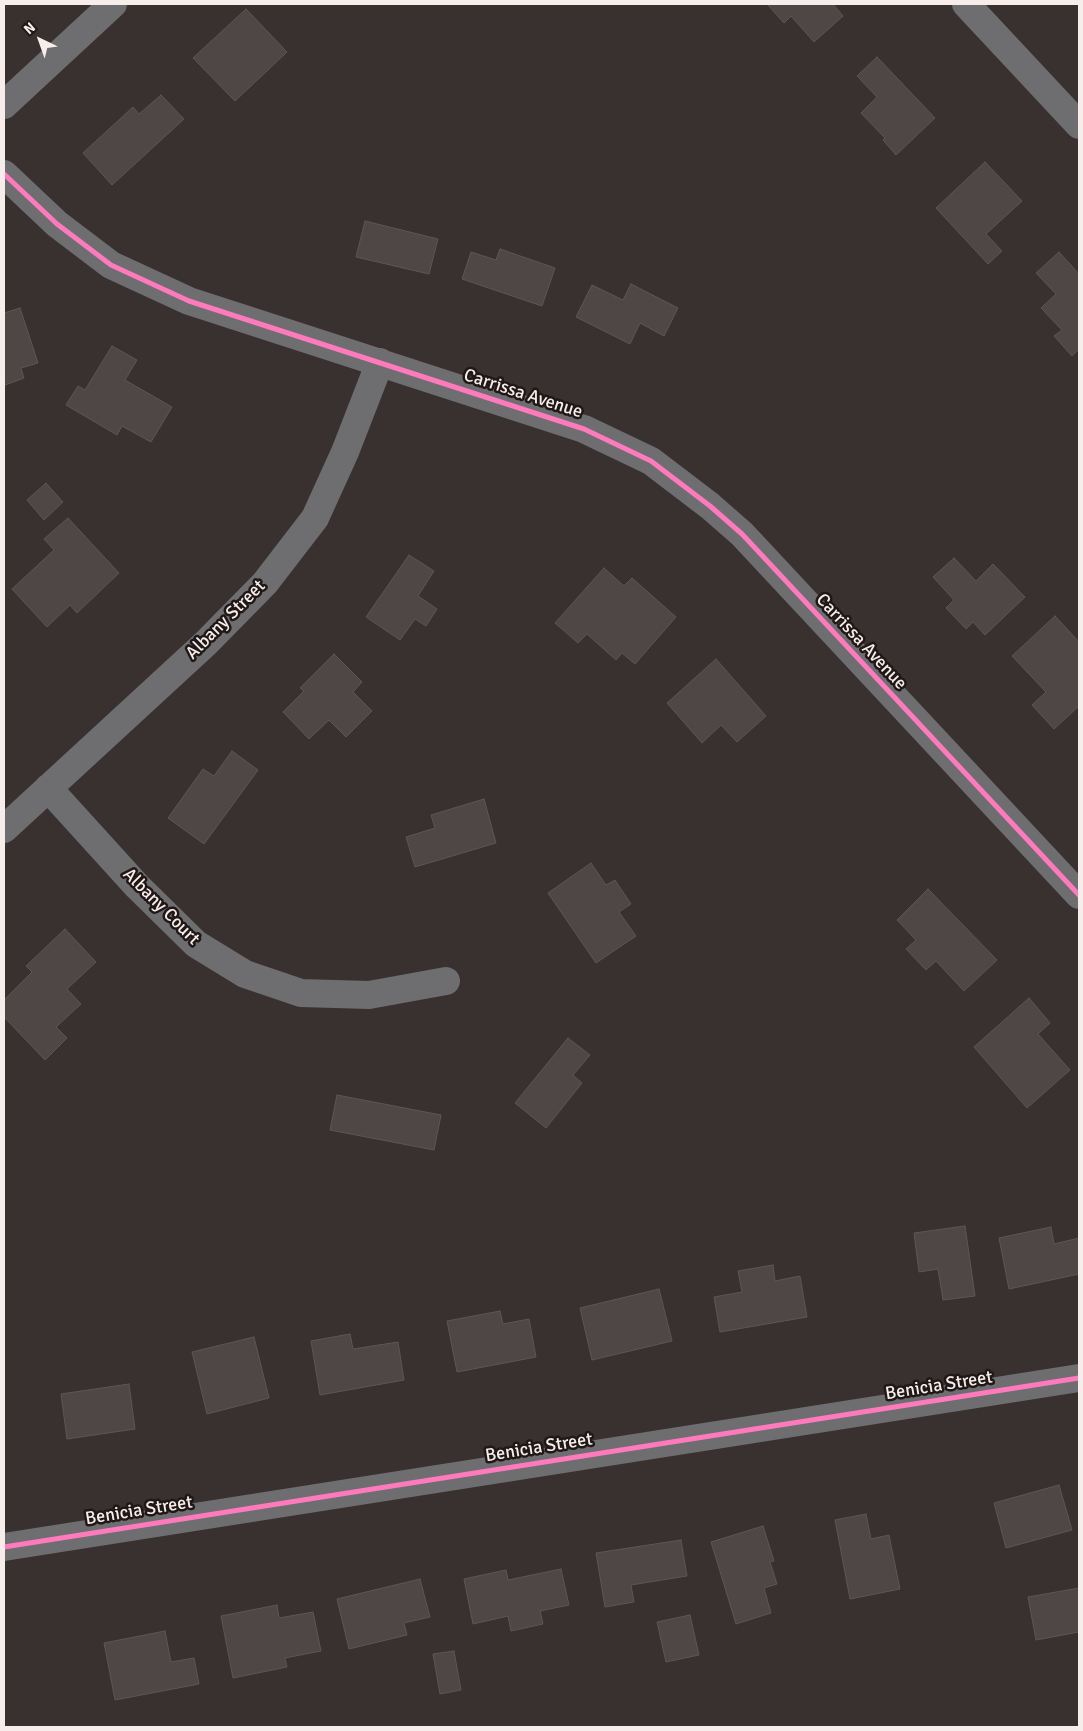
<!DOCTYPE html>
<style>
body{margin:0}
#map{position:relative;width:1083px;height:1731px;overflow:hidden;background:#39312f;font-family:Signika,sans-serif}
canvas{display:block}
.frame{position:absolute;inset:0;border:5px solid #f7edeb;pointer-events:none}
.north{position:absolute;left:15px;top:15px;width:50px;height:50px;-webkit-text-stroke:4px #1f1817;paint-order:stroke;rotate:318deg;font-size:14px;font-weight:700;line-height:20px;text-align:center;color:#f7edeb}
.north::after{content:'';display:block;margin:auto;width:18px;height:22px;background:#f7edeb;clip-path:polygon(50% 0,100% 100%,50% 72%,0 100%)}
</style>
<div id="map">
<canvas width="1083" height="1731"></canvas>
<div class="frame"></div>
<div class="north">N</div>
</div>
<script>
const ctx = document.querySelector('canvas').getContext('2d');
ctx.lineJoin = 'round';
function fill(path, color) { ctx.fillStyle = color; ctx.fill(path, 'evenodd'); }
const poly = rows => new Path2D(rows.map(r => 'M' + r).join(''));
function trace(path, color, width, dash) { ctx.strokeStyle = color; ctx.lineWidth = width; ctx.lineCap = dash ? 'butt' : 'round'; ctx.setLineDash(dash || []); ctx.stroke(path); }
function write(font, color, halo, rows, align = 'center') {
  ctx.font = font + ' Signika,sans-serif'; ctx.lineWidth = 5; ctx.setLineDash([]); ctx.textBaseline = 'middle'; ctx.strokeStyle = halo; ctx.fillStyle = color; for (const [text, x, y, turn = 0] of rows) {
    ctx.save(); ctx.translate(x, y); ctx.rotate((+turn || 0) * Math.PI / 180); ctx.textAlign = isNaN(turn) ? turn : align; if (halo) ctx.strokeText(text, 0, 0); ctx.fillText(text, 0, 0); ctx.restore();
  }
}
const building = poly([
 [767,4,833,4,843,16,814,42,791,16,784,23,767,4],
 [246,9,287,52,235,101,193,58,246,9],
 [877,57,935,118,896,155,883,140,885,138,861,113,877,97,857,76,877,57],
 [161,95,184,119,112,185,83,153,133,107,139,114,161,95],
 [985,162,1022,201,986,234,1002,251,988,264,936,208,985,162],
 [365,221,438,239,429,274,356,257,365,221],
 [500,249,555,268,542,306,462,279,471,252,496,260,500,249],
 [1059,252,1079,274,1079,349,1072,356,1054,336,1062,330,1041,308,1056,294,1036,273,1059,252],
 [631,284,678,308,664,336,640,323,630,344,576,317,592,285,623,300,631,284],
 [20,308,38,363,21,368,24,378,5,385,4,380,4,313,20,308],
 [112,346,137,360,125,380,172,407,151,442,122,426,117,435,66,405,78,386,85,390,112,346],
 [46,483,63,502,44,520,27,500,46,483],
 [68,518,119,573,77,613,70,605,47,627,12,589,54,550,44,539,68,518],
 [409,555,434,571,418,596,437,609,426,626,415,619,400,640,366,617,409,555],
 [954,558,976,581,993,564,1025,597,985,635,973,622,966,629,946,608,954,600,933,577,954,558],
 [604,568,624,586,632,578,676,617,635,664,622,653,616,660,587,634,578,643,555,623,604,568],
 [1055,616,1079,642,1079,706,1054,729,1032,705,1046,692,1012,656,1055,616],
 [334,654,362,682,353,692,372,711,346,737,329,720,309,739,283,712,304,691,300,688,334,654],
 [716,659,766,716,737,742,721,725,702,743,667,703,716,659],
 [232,751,258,770,204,844,168,818,203,769,214,776,232,751],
 [484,799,496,843,415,867,406,837,435,828,431,815,484,799],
 [591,863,606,885,615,880,631,904,619,912,636,936,596,963,548,893,591,863],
 [928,889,997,960,964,991,936,961,926,970,906,949,916,940,897,920,928,889],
 [65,929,96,962,67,989,81,1004,56,1027,67,1038,45,1060,4,1017,4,1000,32,972,26,966,65,929],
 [1029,998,1050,1023,1038,1034,1070,1070,1027,1108,974,1047,1029,998],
 [568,1038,590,1055,573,1075,582,1083,546,1128,515,1103,568,1038],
 [337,1095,441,1115,434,1150,330,1130,337,1095],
 [965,1226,975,1296,943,1300,938,1269,919,1272,914,1233,965,1226],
 [1051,1227,1054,1244,1079,1238,1079,1274,1009,1289,999,1238,1051,1227],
 [773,1265,775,1281,800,1276,807,1317,720,1332,714,1297,742,1292,738,1271,773,1265],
 [659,1289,672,1341,592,1360,580,1308,659,1289],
 [500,1311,503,1324,529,1319,536,1357,457,1372,447,1321,500,1311],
 [350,1334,353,1349,398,1342,404,1380,320,1395,311,1341,350,1334],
 [254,1337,269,1398,207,1414,192,1352,254,1337],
 [129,1384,135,1429,67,1439,61,1394,129,1384],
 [1059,1485,1072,1530,1006,1548,994,1503,1059,1485],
 [866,1514,871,1539,889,1535,900,1589,850,1599,835,1520,866,1514],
 [763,1526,774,1561,770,1562,777,1584,764,1588,771,1613,736,1624,711,1542,763,1526],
 [681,1540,687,1576,631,1585,634,1602,605,1607,596,1553,681,1540],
 [561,1569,569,1605,540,1611,543,1624,511,1631,508,1616,473,1624,464,1579,506,1570,508,1580,561,1569],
 [420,1579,430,1617,404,1623,407,1635,349,1649,337,1599,420,1579],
 [1079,1588,1079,1632,1036,1640,1028,1597,1079,1588],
 [277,1605,279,1618,313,1612,321,1651,285,1658,287,1667,233,1678,221,1616,277,1605],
 [690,1615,699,1655,666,1662,657,1622,690,1615],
 [165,1631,171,1662,194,1658,199,1684,115,1700,104,1643,165,1631],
 [454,1651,461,1690,440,1694,433,1654,454,1651]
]);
fill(building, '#4e4745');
trace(building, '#5d5655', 1);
trace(poly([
 [4,105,113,4],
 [4,174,57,224,111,265,189,301,584,429,651,461,710,506,742,534,1079,895],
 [48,788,137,886,196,944,245,974,301,993,369,995,446,981],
 [4,829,206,643,265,583,315,518,345,452,380,362],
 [4,1547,1079,1378]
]), '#6e6d6f', 28);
trace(poly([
 [966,4,1079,125]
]), '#6e6d6f', 28);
trace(poly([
 [4,174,57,224,111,265,189,301,584,429,651,461,710,506,742,534,1079,895],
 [4,1547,1079,1378]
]), '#fd7abc', 5);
write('18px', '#f7edeb', '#1f1817', [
 ["Carrissa Avenue",523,394,18],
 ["Albany Street",226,620,-45],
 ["Carrissa Avenue",861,642,47],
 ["Albany Court",161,907,45],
 ["Benicia Street",939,1386,-9],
 ["Benicia Street",539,1448,-9],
 ["Benicia Street",139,1511,-9]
]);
</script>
